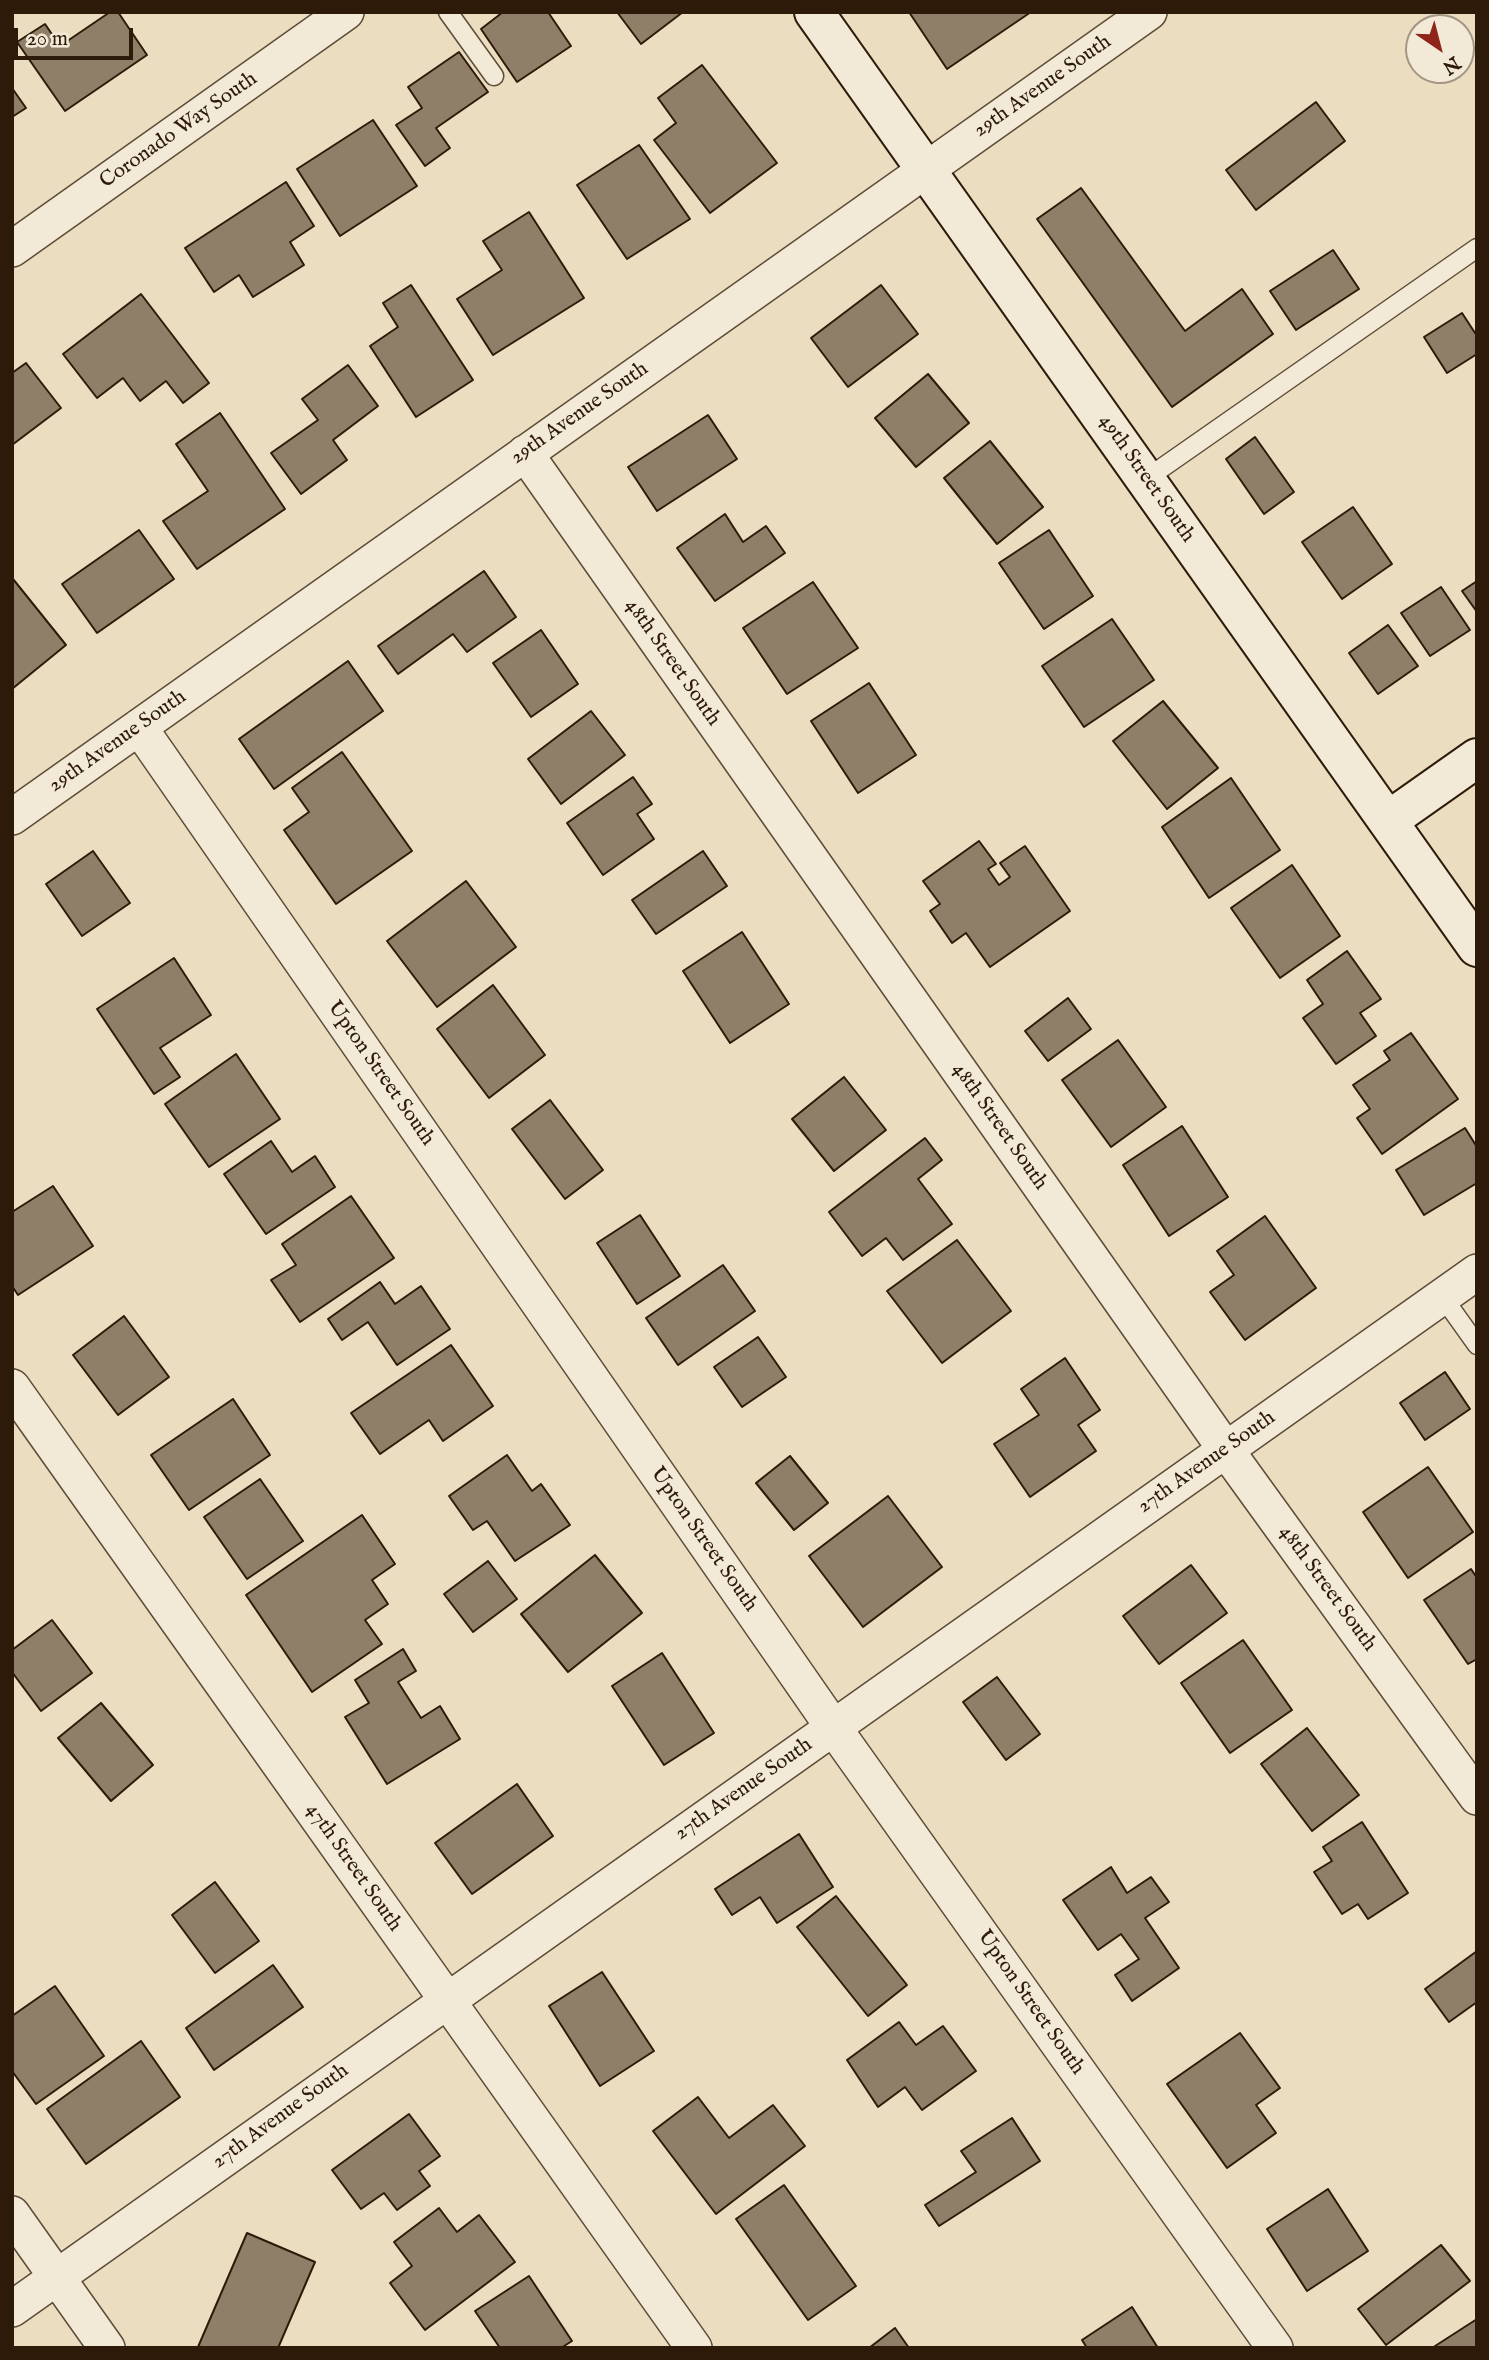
<!DOCTYPE html>
<style>
body{margin:0}
#map{position:relative;width:1489px;height:2360px;overflow:hidden;background:#ebddc0;font-family:"IM FELL English",serif}
canvas{display:block}
.frame{position:absolute;inset:0;border:14px solid #2e1a09;pointer-events:none}
.north{position:absolute;left:1405px;top:14px;width:70px;height:70px;box-sizing:border-box;background:#f2e9d6;border:2px solid #a49684;border-radius:50%;rotate:145deg;font-size:19px;font-weight:700;line-height:28px;text-align:center;color:#2e1a09}
.north::after{content:'';display:block;margin:auto;width:24px;height:32px;background:#8f2418;clip-path:polygon(50% 0,100% 100%,50% 72%,0 100%)}
.scale{position:absolute;left:14px;top:28px;width:119px;height:32px;box-sizing:border-box;border:4px solid #2e1a09;border-top:0;padding-left:9px;font-size:21px;line-height:24px;white-space:nowrap;color:#2e1a09;-webkit-text-stroke:5px #f2e9d6;paint-order:stroke}
</style>
<div id="map">
<canvas width="1489" height="2360"></canvas>
<div class="frame"></div>
<div class="north">N</div>
<div class="scale">20 m</div>
</div>
<script>
const ctx = document.querySelector('canvas').getContext('2d');
ctx.lineJoin = 'round';
function fill(path, color) { ctx.fillStyle = color; ctx.fill(path, 'evenodd'); }
const poly = rows => new Path2D(rows.map(r => 'M' + r).join(''));
function trace(path, color, width, dash) { ctx.strokeStyle = color; ctx.lineWidth = width; ctx.lineCap = dash ? 'butt' : 'round'; ctx.setLineDash(dash || []); ctx.stroke(path); }
function write(font, color, halo, rows, align = 'center') {
  ctx.font = font + ' "IM FELL English",serif'; ctx.lineWidth = 7; ctx.setLineDash([]); ctx.textBaseline = 'middle'; ctx.strokeStyle = halo; ctx.fillStyle = color; for (const [text, x, y, turn = 0] of rows) {
    ctx.save(); ctx.translate(x, y); ctx.rotate((+turn || 0) * Math.PI / 180); ctx.textAlign = isNaN(turn) ? turn : align; if (halo) ctx.strokeText(text, 0, 0); ctx.fillText(text, 0, 0); ctx.restore();
  }
}
const building = poly([
 [110,12,118,12,147,55,65,111,17,42,45,24,60,46,110,12],
 [503,12,548,12,571,46,517,82,481,29,503,12],
 [617,12,683,12,641,44,617,12],
 [909,12,1031,12,947,69,909,12],
 [459,52,488,92,436,128,450,148,425,166,396,125,422,108,408,87,459,52],
 [702,65,777,163,710,213,654,140,676,123,658,98,702,65],
 [12,88,26,108,12,117,12,88],
 [1316,102,1345,141,1256,210,1226,170,1316,102],
 [373,120,417,186,340,236,297,169,373,120],
 [639,145,690,219,627,259,577,185,639,145],
 [286,182,314,226,290,242,304,265,253,297,239,275,214,292,185,248,286,182],
 [1081,188,1185,331,1242,289,1273,334,1172,407,1037,219,1081,188],
 [529,212,584,298,493,355,457,299,502,270,483,241,529,212],
 [1333,250,1359,289,1296,330,1270,291,1333,250],
 [411,285,473,380,416,417,370,346,398,327,383,303,411,285],
 [881,285,918,334,848,387,811,338,881,285],
 [141,294,209,383,183,403,166,381,140,401,123,378,97,398,63,354,141,294],
 [1462,313,1477,336,1477,354,1447,373,1424,337,1462,313],
 [26,363,61,408,12,445,12,373,26,363],
 [348,365,378,406,333,440,347,460,301,494,271,453,318,420,302,399,348,365],
 [928,374,969,423,916,467,875,418,928,374],
 [220,413,285,509,197,569,163,521,208,491,176,444,220,413],
 [708,415,737,459,657,511,628,467,708,415],
 [1255,437,1294,492,1264,514,1226,459,1255,437],
 [990,441,1043,507,997,544,944,478,990,441],
 [1353,507,1392,564,1342,599,1302,542,1353,507],
 [725,514,743,542,766,526,785,553,715,601,677,548,725,514],
 [139,530,174,579,97,633,62,584,139,530],
 [1049,530,1093,596,1044,629,999,563,1049,530],
 [484,571,516,617,467,652,453,634,398,674,378,646,484,571],
 [13,579,66,645,12,689,12,579,13,579],
 [1477,581,1477,612,1462,591,1477,581],
 [813,582,858,648,787,694,743,628,813,582],
 [1441,587,1470,630,1430,656,1401,613,1441,587],
 [1112,619,1154,680,1084,727,1042,666,1112,619],
 [1388,625,1418,666,1378,694,1349,653,1388,625],
 [541,630,578,684,531,717,493,663,541,630],
 [348,661,383,711,274,789,239,739,348,661],
 [869,683,916,755,858,793,811,721,869,683],
 [1163,701,1218,768,1167,809,1113,741,1163,701],
 [591,711,625,755,561,804,528,759,591,711],
 [342,752,412,851,336,904,284,830,309,812,292,788,342,752],
 [633,777,652,804,637,814,654,839,603,875,567,823,633,777],
 [1231,778,1280,850,1209,898,1162,827,1231,778],
 [979,841,996,864,988,869,999,885,1010,877,1000,863,1025,846,1070,911,990,967,966,933,952,943,930,911,940,904,923,881,979,841],
 [93,851,130,903,82,936,46,884,93,851],
 [703,851,727,886,656,934,632,900,703,851],
 [1292,865,1340,936,1280,978,1231,908,1292,865],
 [466,881,516,947,437,1007,387,941,466,881],
 [742,932,789,1004,730,1043,683,971,742,932],
 [1347,951,1381,999,1360,1013,1376,1036,1336,1064,1303,1018,1323,1004,1307,980,1347,951],
 [174,958,211,1015,160,1048,180,1077,154,1094,97,1009,174,958],
 [493,985,545,1055,489,1098,437,1029,493,985],
 [1068,998,1091,1029,1048,1061,1025,1031,1068,998],
 [1411,1033,1458,1099,1382,1154,1357,1118,1370,1109,1353,1085,1390,1060,1384,1051,1411,1033],
 [1118,1040,1166,1107,1111,1147,1062,1080,1118,1040],
 [236,1054,280,1119,209,1167,165,1104,236,1054],
 [844,1077,886,1130,834,1171,792,1119,844,1077],
 [550,1100,603,1170,565,1199,512,1129,550,1100],
 [1182,1126,1228,1197,1169,1236,1123,1165,1182,1126],
 [1465,1128,1477,1147,1477,1183,1424,1215,1396,1170,1465,1128],
 [925,1138,942,1160,918,1179,952,1224,903,1260,886,1238,862,1256,829,1212,925,1138],
 [271,1141,292,1172,315,1156,335,1187,266,1234,224,1174,271,1141],
 [53,1186,93,1246,18,1295,12,1286,12,1212,53,1186],
 [351,1196,394,1258,300,1322,271,1280,296,1265,282,1244,351,1196],
 [640,1215,680,1276,637,1304,597,1243,640,1215],
 [1265,1216,1316,1288,1245,1340,1210,1292,1234,1275,1217,1251,1265,1216],
 [957,1240,1011,1311,942,1363,887,1291,957,1240],
 [723,1265,755,1311,678,1365,646,1318,723,1265],
 [380,1282,395,1304,421,1286,450,1329,397,1365,368,1322,342,1340,328,1319,380,1282],
 [124,1316,169,1377,118,1415,73,1355,124,1316],
 [758,1337,786,1377,742,1407,714,1367,758,1337],
 [451,1345,493,1406,443,1441,429,1420,380,1454,351,1413,451,1345],
 [1065,1358,1100,1410,1078,1425,1096,1451,1030,1497,994,1444,1039,1415,1021,1389,1065,1358],
 [1445,1372,1470,1409,1425,1440,1400,1403,1445,1372],
 [233,1399,270,1455,189,1510,151,1455,233,1399],
 [507,1455,532,1491,541,1484,570,1525,515,1561,487,1521,473,1530,449,1496,507,1455],
 [790,1456,828,1503,794,1530,756,1483,790,1456],
 [1428,1467,1473,1532,1408,1578,1363,1512,1428,1467],
 [260,1479,303,1541,247,1579,204,1517,260,1479],
 [888,1496,942,1567,863,1627,809,1556,888,1496],
 [362,1515,395,1564,372,1580,388,1604,365,1620,382,1644,312,1692,246,1595,362,1515],
 [595,1555,642,1613,568,1672,521,1614,595,1555],
 [488,1561,517,1599,473,1632,444,1594,488,1561],
 [1191,1565,1227,1613,1159,1664,1123,1616,1191,1565],
 [1471,1569,1477,1578,1477,1659,1468,1664,1424,1600,1471,1569],
 [52,1620,92,1673,41,1711,12,1672,12,1650,52,1620],
 [1243,1640,1292,1710,1230,1753,1181,1683,1243,1640],
 [403,1649,416,1671,398,1682,421,1718,440,1706,460,1739,387,1784,345,1717,369,1703,355,1680,403,1649],
 [662,1653,714,1733,664,1765,612,1686,662,1653],
 [997,1677,1040,1734,1006,1760,963,1702,997,1677],
 [101,1703,153,1765,111,1801,58,1738,101,1703],
 [1307,1728,1359,1795,1312,1831,1261,1764,1307,1728],
 [517,1784,553,1836,472,1894,435,1843,517,1784],
 [1362,1822,1408,1893,1368,1919,1358,1904,1342,1914,1314,1872,1332,1861,1323,1847,1362,1822],
 [799,1834,833,1887,777,1923,760,1897,732,1915,715,1889,799,1834],
 [1111,1867,1127,1893,1151,1877,1169,1902,1145,1918,1179,1968,1132,2001,1115,1975,1139,1959,1121,1934,1098,1950,1063,1900,1111,1867],
 [215,1882,259,1941,215,1973,172,1915,215,1882],
 [836,1896,907,1985,868,2016,797,1927,836,1896],
 [1477,1951,1477,2002,1449,2022,1425,1989,1477,1951],
 [273,1965,303,2007,214,2070,186,2028,273,1965],
 [602,1972,654,2051,600,2086,549,2006,602,1972],
 [55,1986,104,2056,36,2104,12,2071,12,2016,55,1986],
 [899,2022,916,2045,943,2026,976,2071,922,2110,905,2087,878,2107,847,2060,899,2022],
 [1240,2033,1280,2088,1256,2105,1276,2133,1227,2168,1167,2084,1240,2033],
 [141,2041,180,2097,86,2164,47,2109,141,2041],
 [698,2097,729,2138,773,2105,805,2146,716,2214,653,2131,698,2097],
 [409,2114,440,2156,419,2171,430,2186,397,2210,384,2193,361,2209,332,2170,409,2114],
 [1012,2118,1040,2161,939,2226,925,2205,976,2172,961,2151,1012,2118],
 [784,2185,856,2286,808,2320,736,2219,784,2185],
 [1328,2189,1368,2251,1307,2291,1267,2229,1328,2189],
 [439,2208,457,2232,479,2215,515,2262,425,2330,390,2283,412,2266,394,2242,439,2208],
 [247,2233,315,2262,278,2348,200,2348,198,2347,247,2233],
 [1441,2245,1470,2281,1386,2345,1358,2309,1441,2245],
 [529,2276,572,2341,561,2348,500,2348,475,2311,529,2276],
 [1132,2307,1158,2348,1087,2348,1082,2340,1132,2307],
 [1477,2319,1477,2348,1432,2348,1477,2319],
 [895,2328,909,2348,869,2348,895,2328]
]);
fill(building, '#907f68');
trace(building, '#2e1a09', 2);
const lane = poly([
 [448,12,494,76],
 [1146,479,1477,248],
 [1442,1296,1477,1345]
]);
const street = poly([
 [12,249,346,12],
 [525,453,1226,1450,1477,1797],
 [139,727,833,1727,1275,2348],
 [12,817,1149,12],
 [12,1387,694,2348],
 [12,2214,107,2348],
 [12,2309,1477,1272]
]);
const secondary = poly([
 [814,12,1477,947],
 [1389,820,1477,758]
]);
trace(lane, '#5d4b37', 21);
trace(street, '#5d4b37', 38);
trace(secondary, '#2e1a09', 42);
trace(lane, '#f2e9d6', 18);
trace(street, '#f2e9d6', 35);
trace(secondary, '#f2e9d6', 38);
write('21px', '#2e1a09', '#f2e9d6', [
 ["29th Avenue South",1043,87,-35],
 ["Coronado Way South",179,131,-35],
 ["29th Avenue South",580,414,-35],
 ["49th Street South",1146,479,55],
 ["48th Street South",672,663,55],
 ["29th Avenue South",118,742,-35],
 ["Upton Street South",380,1074,55],
 ["48th Street South",999,1127,55],
 ["27th Avenue South",1207,1463,-35],
 ["Upton Street South",703,1540,55],
 ["48th Street South",1327,1589,54],
 ["27th Avenue South",744,1790,-35],
 ["47th Street South",353,1868,55],
 ["Upton Street South",1030,2003,55],
 ["27th Avenue South",281,2117,-36]
]);
</script>
